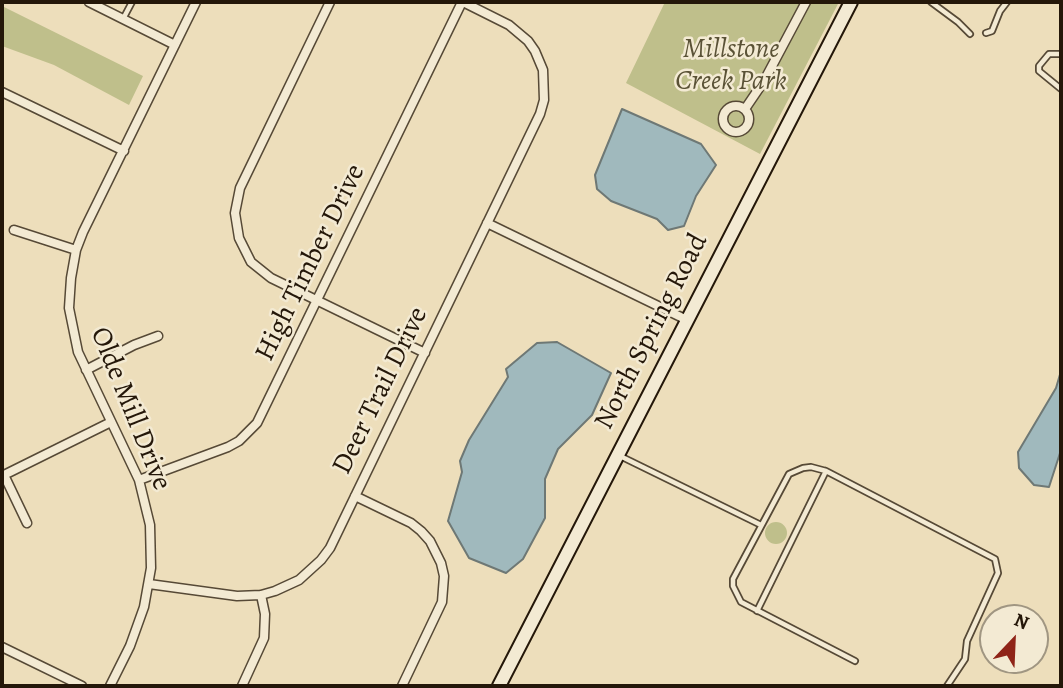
<!DOCTYPE html>
<style>
body{margin:0}
#map{position:relative;width:1063px;height:688px;overflow:hidden;background:#eddebb;font-family:Alegreya,serif}
canvas{display:block}
.frame{position:absolute;inset:0;border:4px solid #241709;pointer-events:none}
.north{position:absolute;left:979px;top:604px;width:70px;height:70px;box-sizing:border-box;background:#f3ead3;border:2px solid #a09682;border-radius:50%;rotate:23deg;font-size:19px;font-weight:700;line-height:28px;text-align:center;color:#241709}
.north::after{content:'';display:block;margin:auto;width:24px;height:32px;background:#8f2418;clip-path:polygon(50% 0,100% 100%,50% 72%,0 100%)}
</style>
<div id="map">
<canvas width="1063" height="688"></canvas>
<div class="frame"></div>
<div class="north">N</div>
</div>
<script>
const ctx = document.querySelector('canvas').getContext('2d');
ctx.lineJoin = 'round';
function fill(path, color) { ctx.fillStyle = color; ctx.fill(path, 'evenodd'); }
const poly = rows => new Path2D(rows.map(r => 'M' + r).join(''));
function trace(path, color, width, dash) { ctx.strokeStyle = color; ctx.lineWidth = width; ctx.lineCap = dash ? 'butt' : 'round'; ctx.setLineDash(dash || []); ctx.stroke(path); }
function write(font, color, halo, rows, align = 'center') {
  ctx.font = font + ' Alegreya,serif'; ctx.lineWidth = 5; ctx.setLineDash([]); ctx.textBaseline = 'middle'; ctx.strokeStyle = halo; ctx.fillStyle = color; for (const [text, x, y, turn = 0] of rows) {
    ctx.save(); ctx.translate(x, y); ctx.rotate((+turn || 0) * Math.PI / 180); ctx.textAlign = isNaN(turn) ? turn : align; if (halo) ctx.strokeText(text, 0, 0); ctx.fillText(text, 0, 0); ctx.restore();
  }
}
fill(poly([
 [665,2,839,2,760,154,626,83],
 [2,6,143,76,129,105,54,65,2,46],
 '765 533a11 11 0 1 1 22 0a11 11 0 1 1-22 0Z'
]), '#bfbf8b');
const water = poly([
 [622,109,701,144,716,165,696,196,684,226,668,230,657,219,611,201,597,189,595,175,622,109],
 [557,342,611,373,592,415,558,449,545,479,545,518,523,559,506,573,469,558,448,521,462,472,460,461,469,440,508,377,506,369,537,343,557,342],
 [1061,371,1061,450,1049,487,1034,485,1019,468,1018,452,1056,388,1061,371]
]);
fill(water, '#a0b9bd');
trace(water, '#6e7875', 2);
const lane = poly([
 [931,2,958,22,970,34],
 [123,19,132,2],
 [986,33,992,31,1000,11,1007,2],
 [1061,54,1049,54,1039,66,1039,71,1061,89],
 [618,455,761,525],
 [757,611,826,471],
 [855,661,741,602,733,586,733,579,789,474,803,468,811,467,826,471,995,559,998,573,967,641,965,659,947,686]
]);
const street = poly([
 [89,2,175,45],
 [330,2,240,188,235,213,239,238,251,262,271,278,425,353],
 [2,92,124,151],
 '723 119a13 13 0 1 1 26 0a13 13 0 1 1-26 0Z',
 [745,109,764,81,806,2],
 [487,223,687,320],
 [14,230,76,250],
 [86,370,134,345,158,336],
 [4,475,27,523],
 [2,476,111,422],
 [139,480,228,447,239,441,257,423,462,2],
 [355,496,411,523,421,531,430,541,441,563,444,576,442,602,402,686],
 [149,584,237,596,261,595,275,591,299,580,321,560,330,548,540,114,544,100,543,70,535,51,528,41,509,25,463,2],
 [2,647,82,686],
 [110,686,130,646,144,607,151,568,150,525,139,480,78,352,69,308,71,278,76,250,83,232,196,2],
 [242,686,264,638,265,614,261,595]
]);
const secondary = poly([
 [499,686,851,2]
]);
trace(lane, '#564936', 8);
trace(street, '#564936', 11);
trace(secondary, '#241709', 16);
trace(lane, '#f3ead3', 4.5);
trace(street, '#f3ead3', 8);
trace(secondary, '#f3ead3', 12);
write('italic 28px', '#5a5236', '#f3ead3', [
 ["Millstone",731,50],
 ["Creek Park",731,82]
]);
write('28px', '#241709', '#f3ead3', [
 ["High Timber Drive",311,263,-64],
 ["North Spring Road",652,332,-63],
 ["Deer Trail Drive",381,391,-64],
 ["Olde Mill Drive",130,409,68]
]);
</script>
